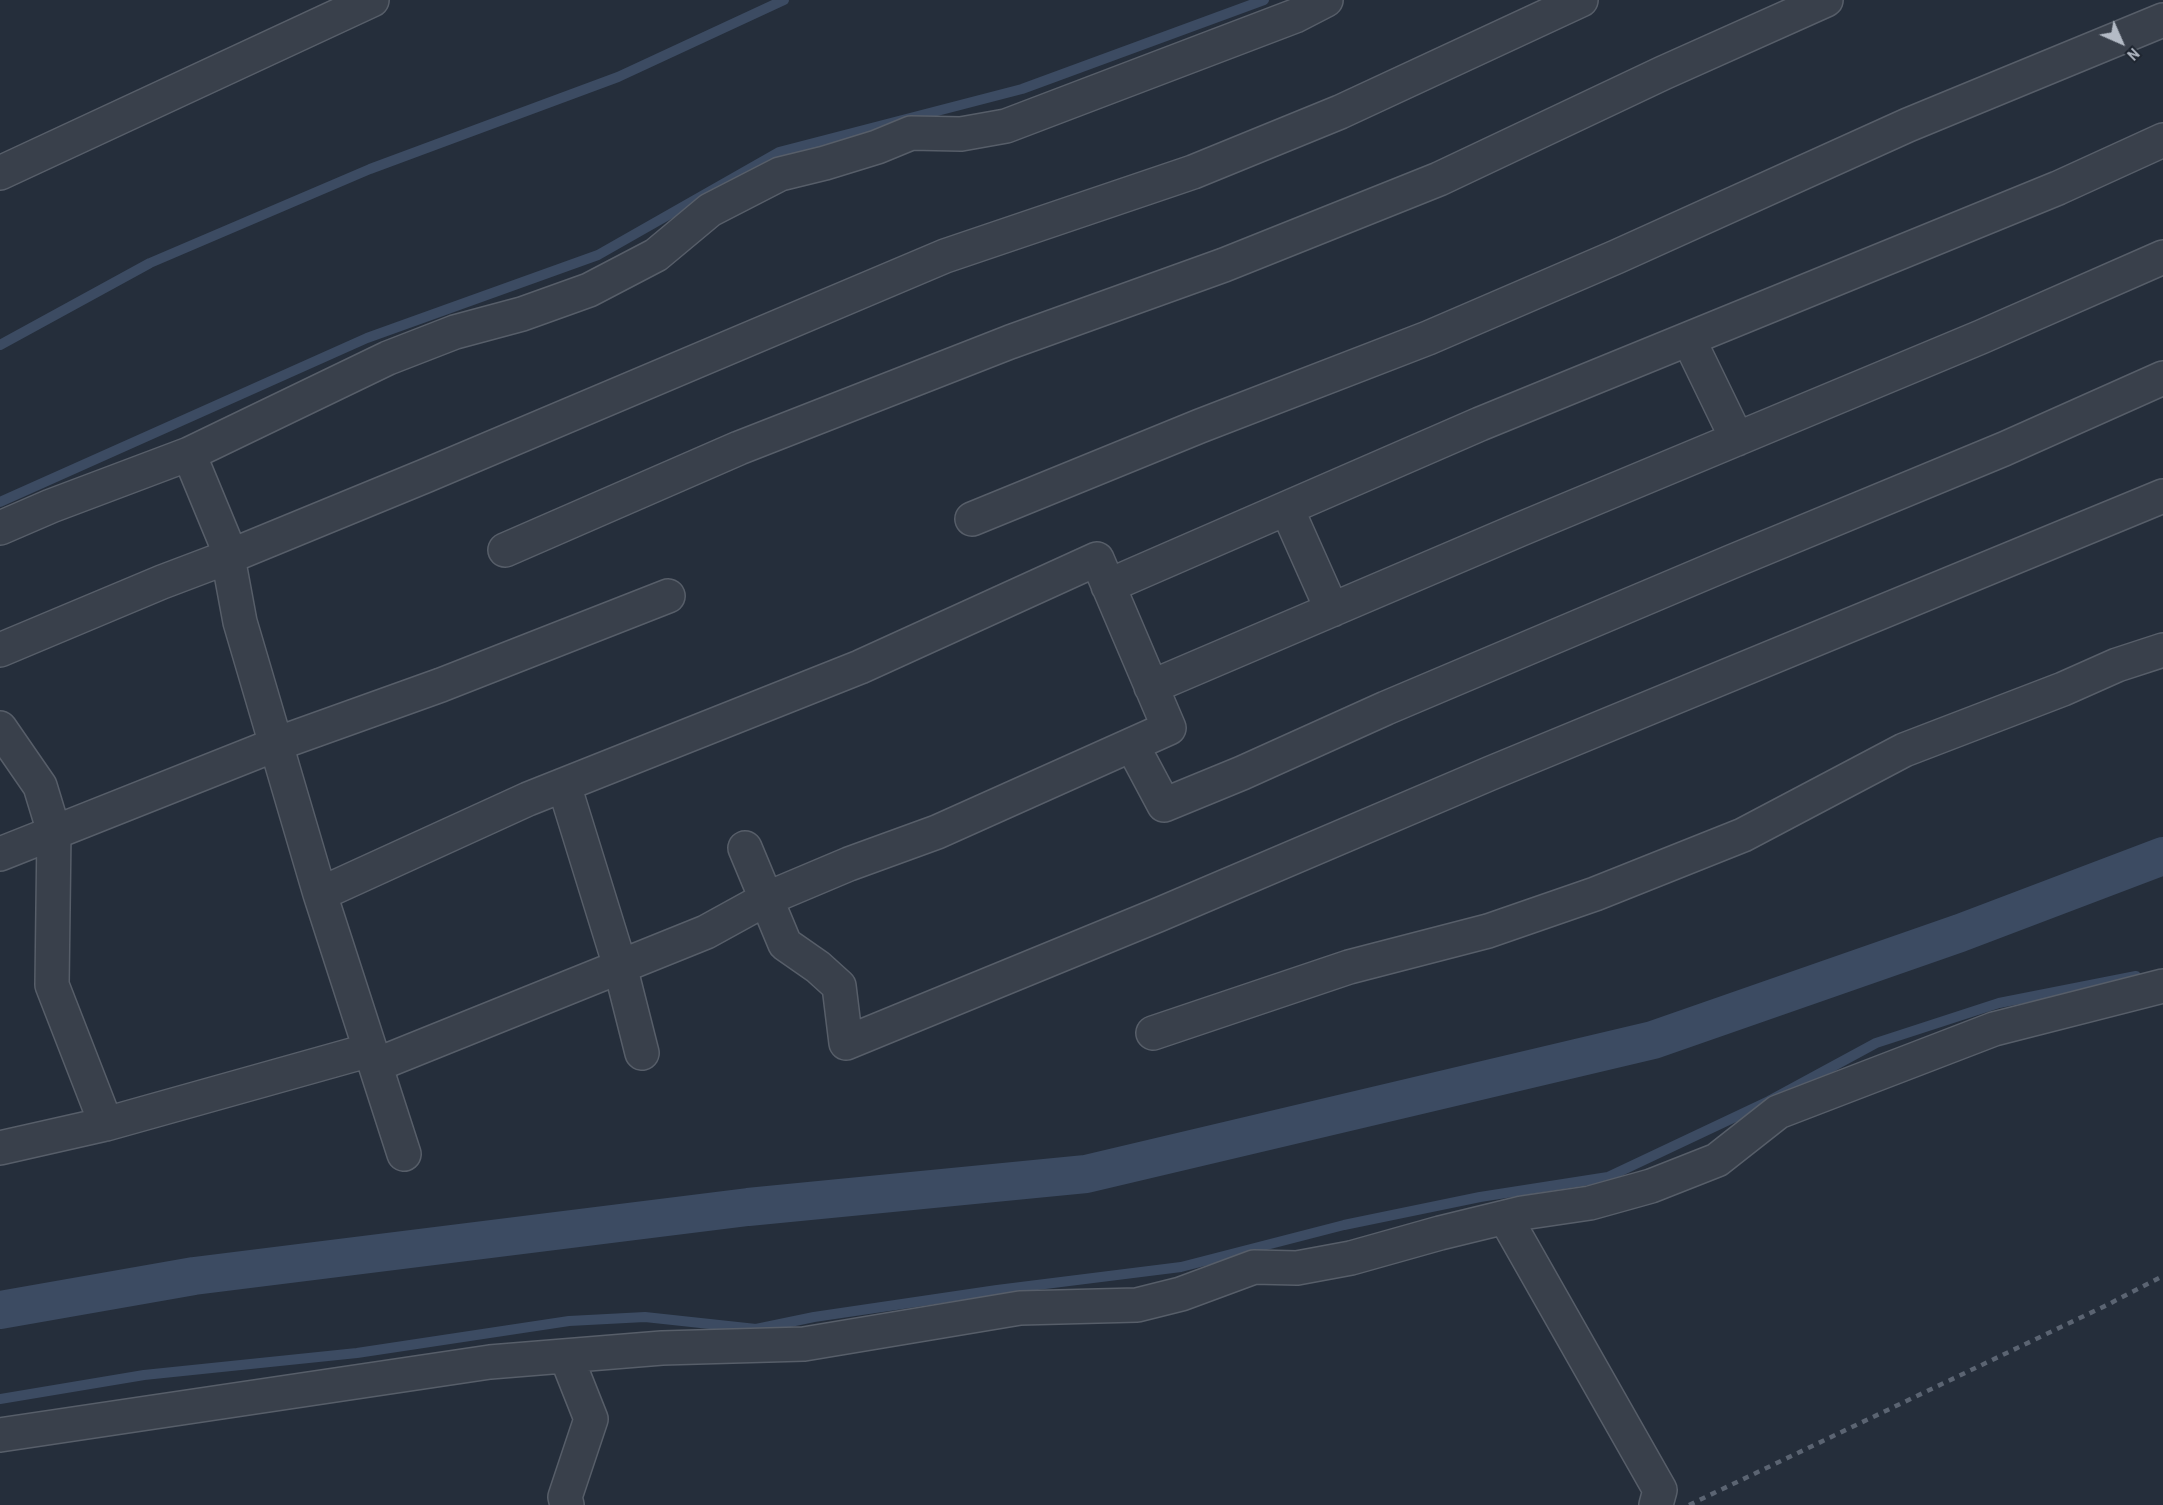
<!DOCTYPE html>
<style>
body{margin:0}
#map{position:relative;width:2163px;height:1505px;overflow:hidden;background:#252e3b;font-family:"Archivo Narrow",sans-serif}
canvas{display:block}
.north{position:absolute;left:2091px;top:12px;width:60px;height:60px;-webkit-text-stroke:4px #1e2530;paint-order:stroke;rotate:135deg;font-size:16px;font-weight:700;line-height:24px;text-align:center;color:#b4bbc6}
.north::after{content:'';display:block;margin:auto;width:21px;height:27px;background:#b4bbc6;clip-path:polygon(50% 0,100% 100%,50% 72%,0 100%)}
</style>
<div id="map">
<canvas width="2163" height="1505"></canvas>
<div class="north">N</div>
</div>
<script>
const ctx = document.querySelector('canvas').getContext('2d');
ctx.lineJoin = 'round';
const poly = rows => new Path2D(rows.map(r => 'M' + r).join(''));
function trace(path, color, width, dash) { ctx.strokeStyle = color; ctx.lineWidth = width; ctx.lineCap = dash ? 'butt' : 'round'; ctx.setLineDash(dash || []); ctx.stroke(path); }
trace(poly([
 [0,345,150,263,370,169,618,77,784,0],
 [0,502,367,338,598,255,779,152,1022,89,1264,0],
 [0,1399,144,1375,357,1353,569,1321,645,1317,756,1329,814,1317,997,1290,1181,1267,1344,1225,1480,1197,1608,1177,1769,1101,1876,1043,1999,1003,2136,976]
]), '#3c4b62', 10);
trace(poly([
 [0,1310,194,1276,748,1207,1086,1174,1653,1040,1960,933,2163,856]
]), '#3c4b62', 38);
const minor = poly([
 [0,173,372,0],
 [1689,340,1737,439],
 [189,454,225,541,240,622,320,894,404,1154],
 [1287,509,1332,610],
 [972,519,1200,426,1428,338,1616,257,1908,125,2163,20],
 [0,528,51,506,189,454,388,358,455,332,522,314,589,290,656,255,710,210,780,174,825,163,877,147,911,133,961,134,1006,126,1295,16,1326,0],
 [505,550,739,448,1010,342,1224,265,1439,179,1663,73,1826,0],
 [1108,586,1480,424,2058,188,2163,140],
 [0,650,162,582,228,557,425,476,945,256,1193,172,1340,112,1581,0],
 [1151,687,1521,529,1981,337,2163,257],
 [0,728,40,786,54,832,52,985,106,1124],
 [1132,745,1164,805,1242,773,1386,708,1731,562,2004,449,2163,378],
 [564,785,620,966,642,1053],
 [745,848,785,944,818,967,839,986,846,1043,1158,915,1491,773,2163,496],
 [0,854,282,742,441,685,668,596],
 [320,894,528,799,860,667,1097,559,1169,728,937,832,849,864,766,899,706,932,376,1065],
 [1153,1033,1349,967,1488,931,1595,894,1743,835,1904,750,2063,689,2117,665,2163,650],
 [0,1148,106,1124,370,1050],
 [1505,1217,1660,1490,1656,1505],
 [566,1356,591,1419,565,1497,567,1505],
 [0,1435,490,1362,662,1348,804,1344,1020,1308,1137,1305,1181,1294,1254,1267,1297,1268,1351,1258,1440,1233,1522,1213,1590,1203,1651,1186,1717,1160,1778,1112,1994,1029,2163,986]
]);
trace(minor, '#575e69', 36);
trace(minor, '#39404b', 33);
trace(poly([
 [1689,1505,2107,1305,2163,1276]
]), '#5b6472', 4.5, [6, 6]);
</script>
